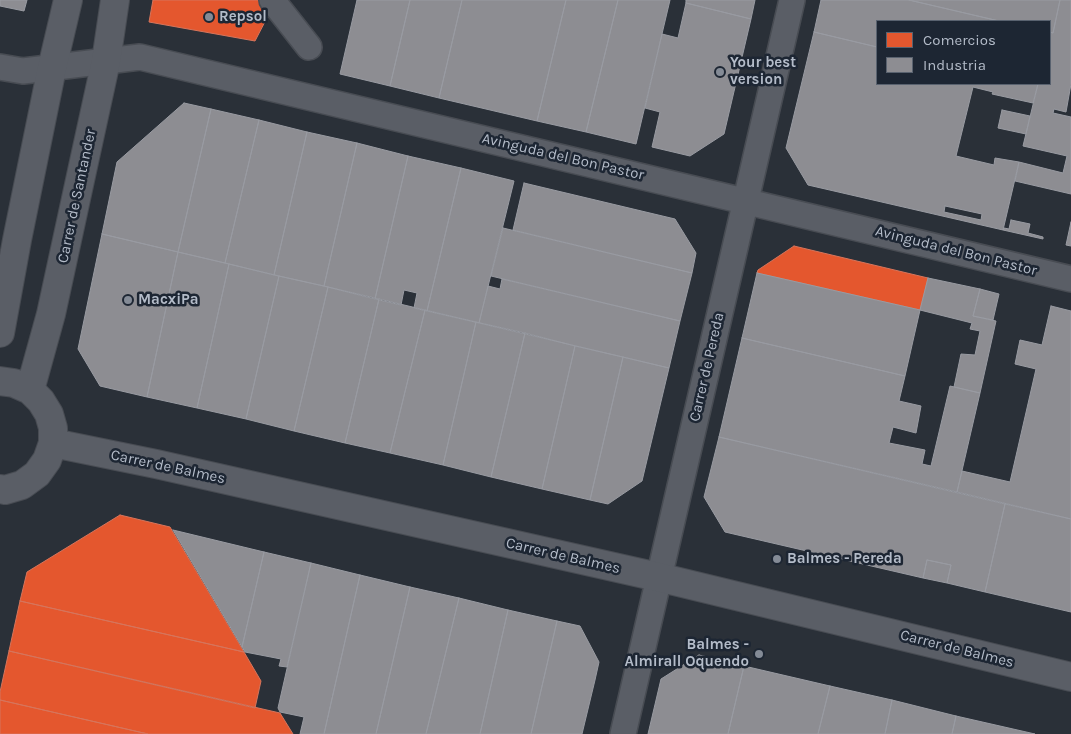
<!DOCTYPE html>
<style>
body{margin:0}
#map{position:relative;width:1071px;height:734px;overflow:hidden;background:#2a3038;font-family:Karla,sans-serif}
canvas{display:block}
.legend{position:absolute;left:876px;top:20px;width:175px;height:65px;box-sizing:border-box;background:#1d2633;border:1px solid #59626f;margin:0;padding:6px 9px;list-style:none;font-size:15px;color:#b4bcc9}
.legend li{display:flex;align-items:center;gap:10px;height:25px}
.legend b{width:25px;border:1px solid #59626f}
</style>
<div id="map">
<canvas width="1071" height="734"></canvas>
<ul class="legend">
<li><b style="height:14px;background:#e4572e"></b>Comercios</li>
<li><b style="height:14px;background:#8d8d92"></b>Industria</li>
</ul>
</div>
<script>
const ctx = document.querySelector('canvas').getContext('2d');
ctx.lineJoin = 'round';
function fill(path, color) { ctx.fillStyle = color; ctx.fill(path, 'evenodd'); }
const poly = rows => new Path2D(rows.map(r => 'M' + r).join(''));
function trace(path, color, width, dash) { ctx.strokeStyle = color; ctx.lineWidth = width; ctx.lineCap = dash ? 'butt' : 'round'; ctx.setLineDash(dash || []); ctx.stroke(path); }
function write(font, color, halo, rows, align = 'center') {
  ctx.font = font + ' Karla,sans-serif'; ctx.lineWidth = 5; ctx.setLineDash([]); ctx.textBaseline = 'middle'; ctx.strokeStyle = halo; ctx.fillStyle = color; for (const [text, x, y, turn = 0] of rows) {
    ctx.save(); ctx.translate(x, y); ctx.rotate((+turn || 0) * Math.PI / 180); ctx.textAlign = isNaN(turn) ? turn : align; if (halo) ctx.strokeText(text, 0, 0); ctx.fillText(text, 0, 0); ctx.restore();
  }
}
const shops = poly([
 [153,0,261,0,270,12,255,41,149,22,153,0],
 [794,246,928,278,920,310,757,273,758,270,794,246],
 [120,515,170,527,244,652,20,601,27,572,120,515],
 [20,601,244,652,261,681,255,708,9,651,20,601],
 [9,651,280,713,293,734,148,734,0,700,0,692,9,651],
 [0,700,148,734,0,734,0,700]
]);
fill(shops, '#e4572e');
trace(shops, '#d6755c', 1);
const industry = poly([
 [0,0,27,0,24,11,0,6,0,0],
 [357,0,410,0,390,86,340,74,357,0],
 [410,0,462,0,439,98,390,86,410,0],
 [462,0,566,0,537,121,439,98,462,0],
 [566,0,618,0,586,132,537,121,566,0],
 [618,0,670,0,636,144,586,132,618,0],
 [686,0,755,0,751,19,686,3,686,0],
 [821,0,909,0,999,21,877,21,877,47,814,32,821,0],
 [909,0,1060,0,1053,33,1050,32,1050,21,999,21,909,0],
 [1060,0,1071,0,1071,84,1066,112,1054,109,1053,113,1071,117,1071,194,1015,181,1019,162,1063,173,1067,156,1023,146,1038,84,1050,84,1050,32,1053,33,1060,0],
 [686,3,751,19,724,134,690,156,652,147,660,112,645,108,662,34,678,38,686,3],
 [814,32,877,47,877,84,1038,84,1033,103,992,94,993,92,973,87,956,156,994,165,995,158,1019,162,1003,230,808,185,786,148,814,32],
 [945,206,982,214,981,220,944,212,945,206],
 [184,103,211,109,178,252,102,234,117,162,184,103],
 [211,109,259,120,225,263,178,252,211,109],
 [1002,110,1030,116,1026,134,998,128,1002,110],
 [259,120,307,132,274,275,225,263,259,120],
 [307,132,357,143,324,286,274,275,307,132],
 [357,143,408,156,375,299,324,286,357,143],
 [408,156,461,168,427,311,414,308,417,293,404,290,401,305,375,299,408,156],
 [461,168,514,181,479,323,427,311,461,168],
 [524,183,675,219,696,253,692,273,513,230,524,183],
 [1011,220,1030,224,1028,233,1043,237,1043,239,1003,230,1004,228,1009,229,1011,220],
 [1071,222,1071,246,1066,245,1071,222],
 [503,228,692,273,680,321,491,276,503,228],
 [102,234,178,252,147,397,100,386,78,349,102,234],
 [178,252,229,264,197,408,147,397,178,252],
 [229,264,279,276,246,419,197,408,229,264],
 [757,273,920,310,905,376,742,338,757,273],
 [279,276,328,287,294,431,246,419,279,276],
 [928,278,980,289,973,316,996,321,980,393,954,387,961,354,975,355,980,331,970,329,972,323,920,310,928,278],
 [502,279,680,321,669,368,479,323,488,286,500,289,502,279],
 [328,287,379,299,345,443,294,431,328,287],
 [980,289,999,294,993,320,973,316,980,289],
 [379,299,425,310,390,453,345,443,379,299],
 [1051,306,1071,311,1071,519,957,492,962,471,1010,482,1036,369,1015,364,1020,340,1042,345,1051,306],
 [425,310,476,322,443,465,390,453,425,310],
 [476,322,525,333,491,477,443,465,476,322],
 [525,333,575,346,542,489,491,477,525,333],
 [742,338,905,376,899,401,921,406,916,433,893,427,889,443,925,450,922,464,931,466,950,386,980,393,957,492,719,437,742,338],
 [575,346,623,357,590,500,542,489,575,346],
 [623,357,669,368,642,481,608,504,590,500,623,357],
 [719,437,1005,504,985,592,947,583,951,565,927,560,923,578,725,532,704,497,719,437],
 [1005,504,1071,519,1071,612,985,592,1005,504],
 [173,530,264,552,242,647,173,530],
 [264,552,311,563,287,667,279,666,281,659,245,652,242,647,264,552],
 [927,560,951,565,947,583,923,578,927,560],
 [311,563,360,575,324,734,300,734,304,717,280,712,278,708,311,563],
 [360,575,410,587,376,734,324,734,360,575],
 [410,587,459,598,426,734,376,734,410,587],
 [459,598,508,610,480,734,426,734,459,598],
 [508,610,557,621,531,734,480,734,508,610],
 [557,621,580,626,599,662,595,680,582,734,531,734,557,621],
 [699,655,744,666,728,734,648,734,661,679,699,655],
 [744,666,830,686,818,734,728,734,744,666],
 [830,686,892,700,885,734,818,734,830,686],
 [892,700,956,716,952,734,885,734,892,700],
 [956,716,1035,734,952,734,956,716]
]);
fill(industry, '#8d8d92');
trace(industry, '#999ba2', 1);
const minor = poly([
 [272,0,309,47],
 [0,67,23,71,140,57,1071,279],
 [623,734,792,0]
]);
const tertiary = poly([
 [0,333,17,240,52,68,68,0],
 [0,381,14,383,30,390,41,401,49,414,53,428,53,443,47,460,37,474,22,485,5,490,0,489],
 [30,390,51,314,82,171,106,61,115,0],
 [53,443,156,464,658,577,1071,677]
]);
trace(minor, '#484c53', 28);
trace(tertiary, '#484c53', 30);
trace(minor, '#5a5e66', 25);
trace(tertiary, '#5a5e66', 28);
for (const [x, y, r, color] of [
 [209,17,5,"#848b96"],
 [720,72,5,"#848b96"],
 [128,300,5,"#848b96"],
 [777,559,5,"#848b96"],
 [759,654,5,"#848b96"]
]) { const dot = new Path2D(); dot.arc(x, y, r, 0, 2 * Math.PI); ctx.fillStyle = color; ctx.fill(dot); trace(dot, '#1d2633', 2); }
write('bold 15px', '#b4bcc9', '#1d2633', [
 ["Repsol",219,17],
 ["Your best",730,63],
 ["version",730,80],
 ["MacxiPa",138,300],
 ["Balmes - Pereda",787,559],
 ["Balmes -",749,645,"right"],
 ["Almirall Oquendo",749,662,"right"]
], 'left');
write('15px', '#b4bcc9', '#1d2633', [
 ["Avinguda del Bon Pastor",563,157,13],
 ["Carrer de Santander",77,196,-78],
 ["Avinguda del Bon Pastor",956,251,14],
 ["Carrer de Pereda",707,367,-77],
 ["Carrer de Balmes",168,467,12],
 ["Carrer de Balmes",563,556,13],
 ["Carrer de Balmes",957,649,14]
]);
</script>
